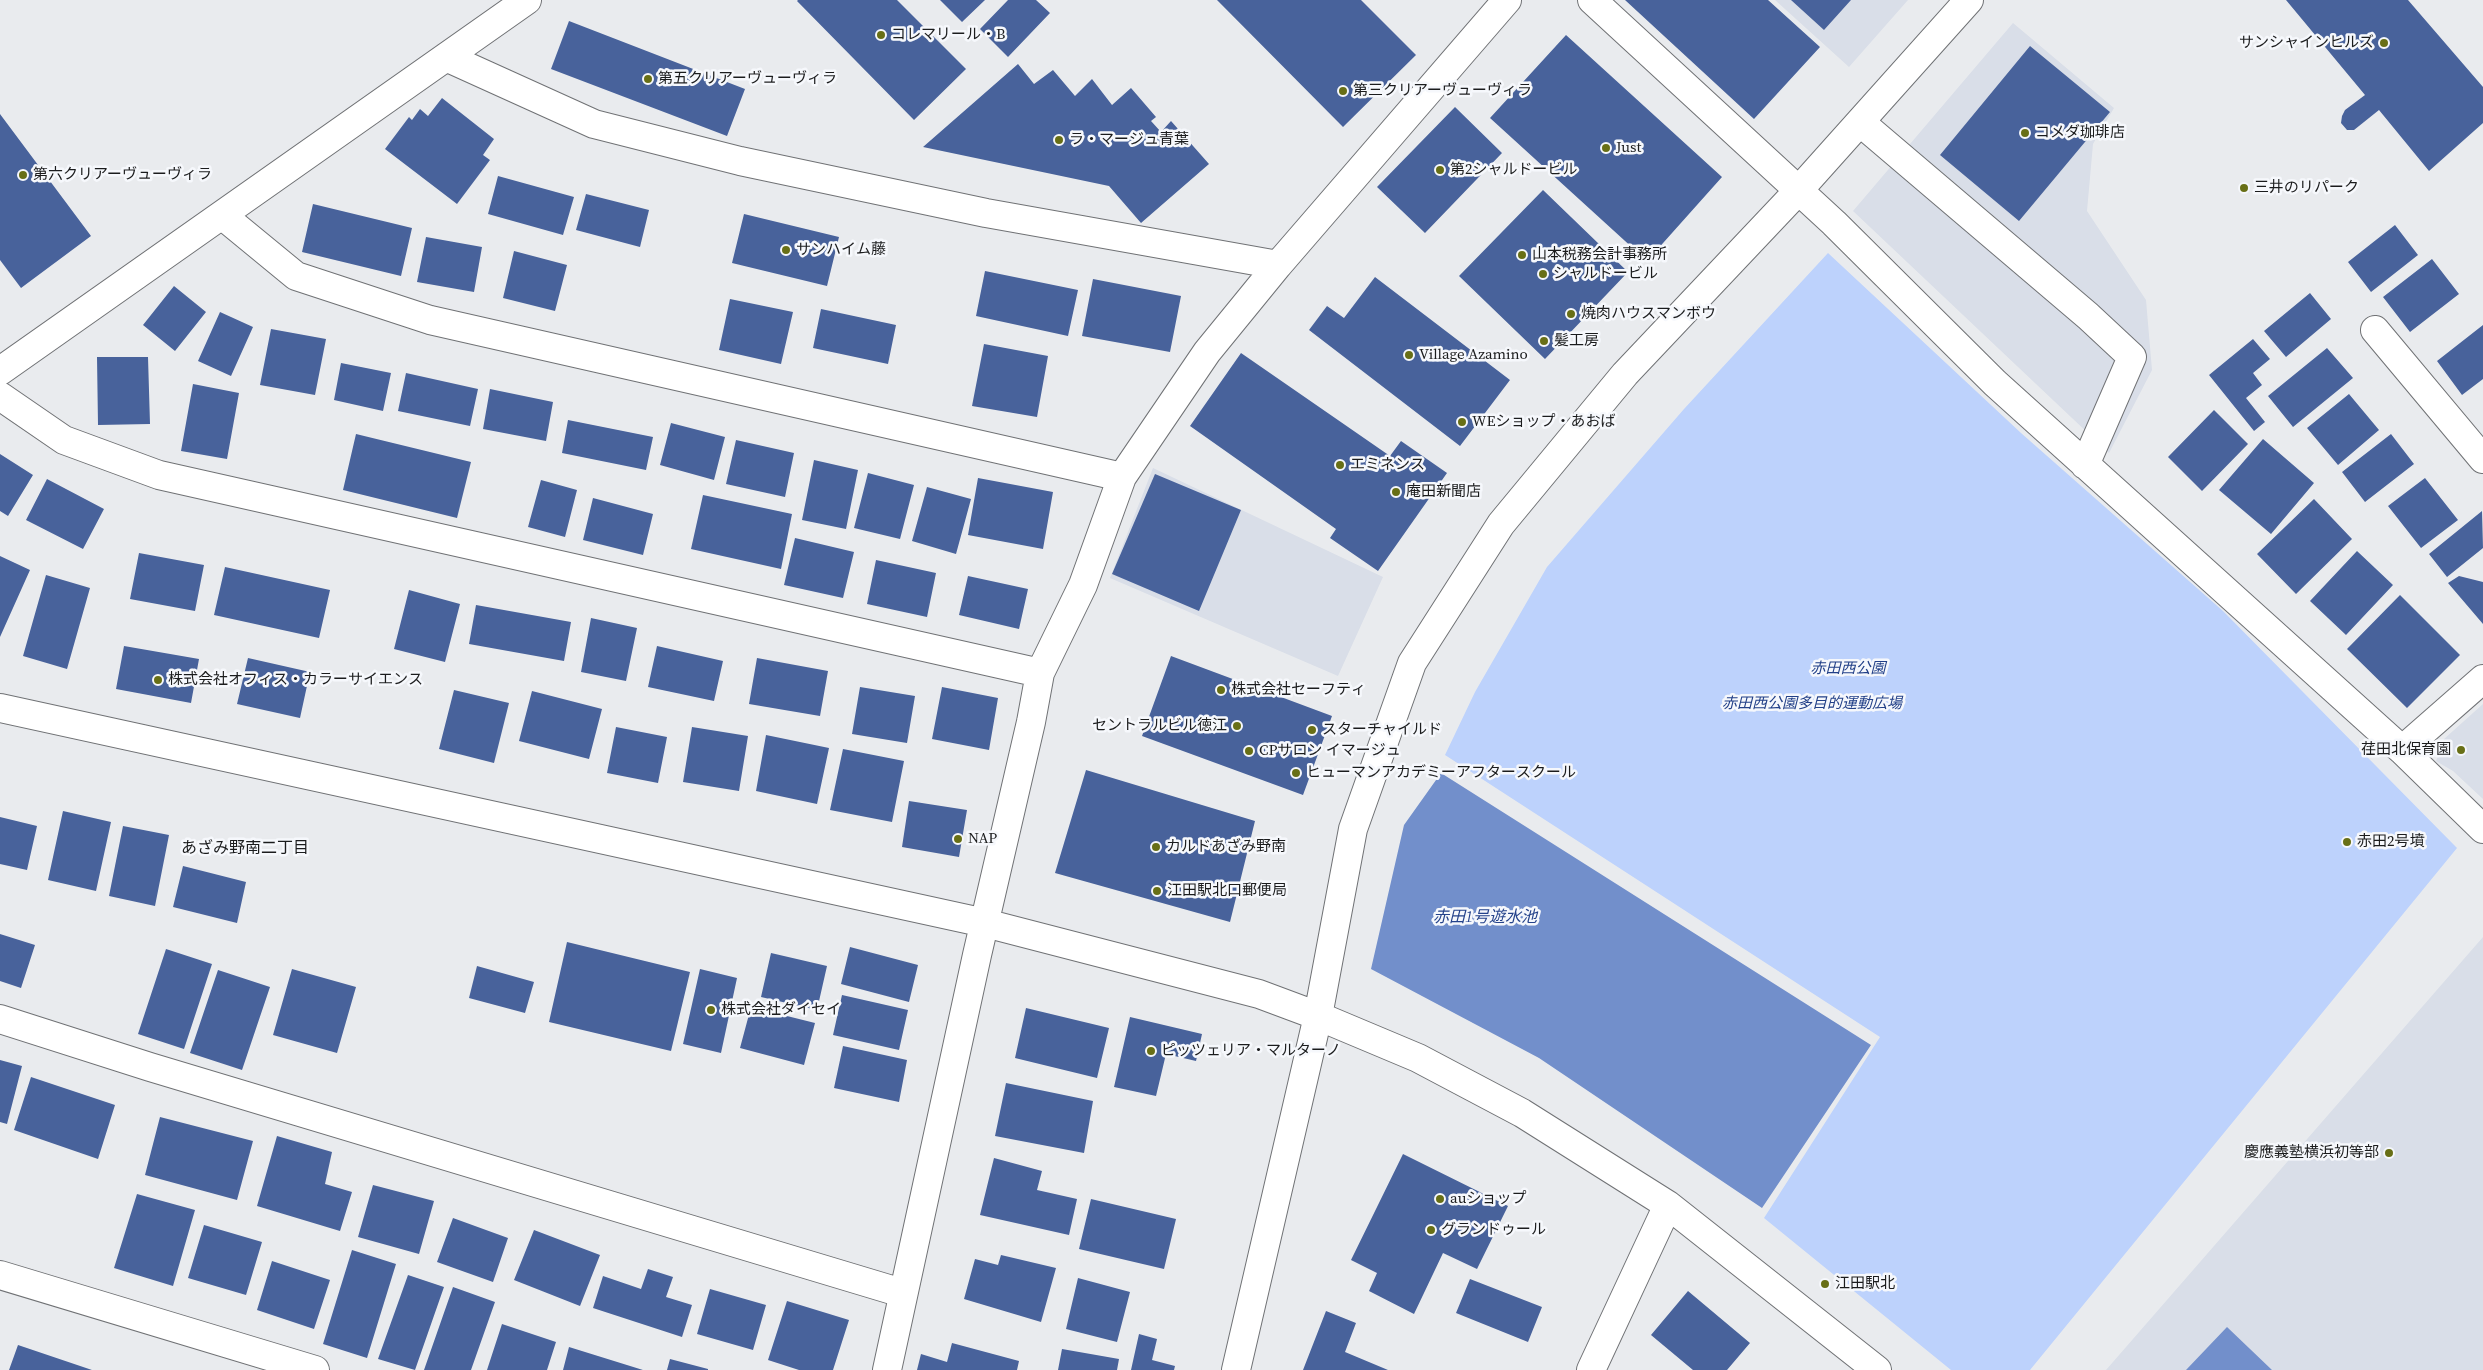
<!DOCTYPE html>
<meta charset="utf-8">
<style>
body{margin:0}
canvas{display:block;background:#e9ebee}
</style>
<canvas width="2483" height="1370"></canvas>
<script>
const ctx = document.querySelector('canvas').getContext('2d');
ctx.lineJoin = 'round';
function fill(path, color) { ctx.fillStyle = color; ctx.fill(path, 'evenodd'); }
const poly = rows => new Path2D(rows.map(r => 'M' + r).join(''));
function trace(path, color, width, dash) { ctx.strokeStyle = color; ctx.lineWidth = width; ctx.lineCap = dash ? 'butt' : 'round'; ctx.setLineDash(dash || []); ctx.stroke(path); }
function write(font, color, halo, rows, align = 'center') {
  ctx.font = font + ' "Source Serif 4","Noto Sans JP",serif'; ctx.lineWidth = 5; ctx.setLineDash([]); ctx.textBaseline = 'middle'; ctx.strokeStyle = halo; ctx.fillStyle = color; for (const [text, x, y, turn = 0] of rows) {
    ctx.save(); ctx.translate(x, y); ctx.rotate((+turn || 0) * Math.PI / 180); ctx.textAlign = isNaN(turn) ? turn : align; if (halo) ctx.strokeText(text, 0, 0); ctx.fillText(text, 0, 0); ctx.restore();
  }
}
fill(poly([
 [1775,0,1908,0,1849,67],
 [2013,23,2114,108,2093,144,2087,211,2146,300,2152,370,2109,453,1853,211],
 [1153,468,1383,577,1338,676,1110,578],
 [2483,704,2483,799,2453,771,2436,761,2444,739],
 [2483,937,2483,1370,2106,1370]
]), '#d9dee8');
fill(poly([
 [1828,253,2021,433,2223,611,2457,848,2030,1370,1951,1370,1764,1218,1880,1037,1445,755,1475,692,1547,567,1684,409]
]), '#bdd2fc');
fill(poly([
 [1441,773,1871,1045,1762,1208,1539,1058,1371,969,1404,825],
 [2227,1327,2272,1370,2186,1370]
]), '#728fcb');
fill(poly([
 [798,0,897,0,966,69,914,120,797,1],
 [940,0,985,0,962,22],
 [1008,0,1036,0,1050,13,1008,57,980,29],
 [1217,0,1361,0,1416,55,1343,127],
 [1625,0,1768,0,1820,47,1754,119],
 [1791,0,1851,0,1824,30],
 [2286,0,2408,0,2483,87,2483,123,2429,171,2379,110,2354,130,2347,130,2341,123,2342,116,2345,110,2365,95],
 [569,21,745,89,727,136,551,69],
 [1566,35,1722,177,1647,261,1490,118],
 [2030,46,2110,112,2019,221,1940,155],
 [1018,64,1034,84,1053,70,1075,96,1092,79,1112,105,1131,88,1156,117,1151,121,1161,132,1171,121,1209,164,1141,223,1109,186,923,147],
 [442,98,494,139,483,155,490,160,457,204,385,149,409,117,412,120,420,109,428,116],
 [1455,107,1502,153,1425,233,1377,187],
 [0,114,91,236,21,288,0,260],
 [498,176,574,197,563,235,488,214],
 [1543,190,1628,272,1545,359,1459,276],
 [586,194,649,210,640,247,576,230],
 [313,204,412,228,401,276,302,252],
 [744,214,839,237,827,286,732,263],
 [2395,225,2418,255,2371,292,2348,262],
 [426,237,482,247,474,292,417,282],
 [514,251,567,265,555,311,503,298],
 [2432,259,2459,294,2410,332,2383,297],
 [985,271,1078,290,1068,336,976,316],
 [1375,277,1510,380,1460,446,1309,330,1327,306,1344,318],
 [1093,279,1181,296,1170,352,1082,336],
 [174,286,206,312,175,351,143,325],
 [2310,293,2331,319,2286,357,2264,331],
 [730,299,793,312,781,364,719,350],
 [821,309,896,325,888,364,813,348],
 [220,312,253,327,231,376,198,361],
 [2483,325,2483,379,2462,395,2437,361],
 [271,329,326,339,315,395,260,385],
 [2253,339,2270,359,2253,373,2262,385,2246,398,2265,422,2254,431,2209,375],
 [984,344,1048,356,1037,417,972,406],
 [2327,348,2353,378,2293,427,2268,396],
 [1241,353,1390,456,1401,441,1447,473,1378,571,1330,538,1336,529,1190,426],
 [97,357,148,357,150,424,98,425],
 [341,363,391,373,383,411,334,400],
 [406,373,478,389,470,426,398,411],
 [193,384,239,393,227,459,181,451],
 [490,389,553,402,546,441,483,429],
 [2349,394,2379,430,2338,465,2307,428],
 [2214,410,2248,444,2202,491,2168,457],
 [568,420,653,437,646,470,562,453],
 [671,423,725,437,714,480,660,465],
 [356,434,471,462,457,518,343,490],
 [2391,434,2414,464,2365,502,2342,472],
 [2263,439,2314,483,2271,534,2219,490],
 [736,440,794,453,785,497,726,484],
 [0,454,33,475,8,516,0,511],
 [814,460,858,470,846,529,802,520],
 [868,473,914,485,900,539,854,528],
 [1155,474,1241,510,1199,611,1112,574],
 [978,478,1053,492,1043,549,968,535],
 [2425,478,2458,520,2421,548,2388,506],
 [47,479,104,509,83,549,26,520],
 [541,480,577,490,565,537,528,527],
 [927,487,971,499,956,554,912,541],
 [703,495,792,514,781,569,691,549],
 [593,498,653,514,643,555,583,540],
 [2314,499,2352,539,2296,594,2257,554],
 [2482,511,2483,548,2447,577,2429,554],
 [795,538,854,552,843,598,784,585],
 [2357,551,2393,585,2346,635,2310,601],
 [139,553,204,565,195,611,130,599],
 [0,556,30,570,0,637],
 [876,560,936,573,927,617,867,604],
 [225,567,330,590,319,638,214,615],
 [46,575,90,588,67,669,23,656],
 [968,576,1028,589,1019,629,959,615],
 [2459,576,2483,582,2483,624,2448,583],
 [409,590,460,604,445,662,394,649],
 [2400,595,2460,655,2407,708,2347,649],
 [476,605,571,622,564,661,469,644],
 [591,618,637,628,626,681,581,672],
 [124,646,199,659,191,703,116,689],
 [657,646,723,661,714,701,648,687],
 [1171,656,1332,716,1303,795,1142,736],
 [248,658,310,672,300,718,237,704],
 [757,658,828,671,820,716,749,704],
 [860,687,915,696,907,743,852,734],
 [942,687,998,698,989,750,932,739],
 [454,690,509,703,494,763,439,749],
 [532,691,602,709,589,759,519,741],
 [616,727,667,737,658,783,607,773],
 [692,727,748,736,739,791,683,782],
 [766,735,829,748,817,804,756,791],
 [843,749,904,761,892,822,830,810],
 [1086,770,1255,821,1230,922,1055,873],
 [909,801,967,810,959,857,902,847],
 [63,811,111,822,96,891,48,880],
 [0,817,37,826,27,870,0,864],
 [123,826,169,835,155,906,109,896],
 [183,866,246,882,237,923,173,907],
 [0,934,35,945,21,988,0,981],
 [567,942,690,972,671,1051,549,1022],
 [850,947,918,965,909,1002,841,984],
 [166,949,212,964,184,1049,138,1034],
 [771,953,827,966,817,1010,761,997],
 [477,966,534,982,525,1013,469,998],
 [292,969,356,987,337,1053,273,1035],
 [700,969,737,978,721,1053,683,1044],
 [218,970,270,987,242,1070,190,1053],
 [842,995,908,1010,899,1050,833,1035],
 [751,1007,815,1023,804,1065,740,1048],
 [1026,1008,1109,1028,1097,1078,1015,1058],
 [1130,1017,1202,1034,1196,1061,1166,1054,1156,1096,1114,1087],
 [843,1046,907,1060,899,1102,834,1088],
 [0,1060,22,1066,7,1124,0,1122],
 [31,1077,115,1105,98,1159,14,1130],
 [1006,1083,1093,1101,1084,1153,995,1136],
 [160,1117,253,1141,237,1200,145,1175],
 [277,1136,332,1152,325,1184,352,1192,340,1231,257,1206],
 [1403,1154,1508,1206,1477,1269,1443,1253,1414,1314,1369,1291,1377,1273,1351,1260],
 [994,1158,1042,1171,1037,1190,1077,1199,1069,1235,980,1215],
 [373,1185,434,1201,419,1254,358,1237],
 [137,1194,195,1210,173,1286,114,1268],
 [1091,1199,1176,1219,1164,1269,1079,1249],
 [453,1218,508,1238,493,1282,437,1262],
 [204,1225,262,1242,246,1295,188,1278],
 [534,1230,600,1255,580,1306,514,1280],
 [352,1250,396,1264,367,1358,323,1344],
 [1001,1255,1056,1268,1041,1322,964,1299,975,1259,998,1265],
 [272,1261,330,1280,314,1329,257,1310],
 [648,1269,673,1277,666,1297,692,1305,682,1337,593,1308,603,1276,641,1289],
 [408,1275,444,1287,415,1370,378,1359],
 [1078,1278,1130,1292,1117,1342,1066,1329],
 [1470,1279,1542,1307,1528,1342,1456,1313],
 [453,1287,495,1302,471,1370,424,1370],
 [710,1289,766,1305,753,1350,697,1334],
 [1688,1291,1750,1343,1727,1370,1693,1370,1651,1335],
 [787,1301,849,1320,833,1370,799,1370,768,1360],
 [1326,1311,1356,1323,1345,1352,1388,1370,1303,1370],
 [502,1324,556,1342,547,1370,487,1370],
 [1139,1334,1157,1339,1152,1360,1175,1366,1174,1370,1131,1370],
 [952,1343,1019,1361,1017,1370,917,1370,921,1354,947,1362],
 [18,1345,92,1370,9,1370],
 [569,1347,643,1370,563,1370],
 [1062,1349,1119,1359,1117,1370,1058,1370],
 [670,1359,708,1369,708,1370,667,1370]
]), '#48629b');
const minor = poly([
 [1592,0,1834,223,1995,383,2402,750,2483,829],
 [446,57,594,124,740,161,986,213,1278,265],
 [1860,122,2088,316,2132,357,2085,465],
 [223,216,296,276,430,320,1122,477],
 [2375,330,2483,459],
 [0,371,527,0],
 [0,396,64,440,159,475,1040,673],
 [0,708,985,923,1259,994,1318,1016,1418,1058,1522,1113,1668,1205,1877,1370],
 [2402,750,2483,679],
 [0,1019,150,1067,902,1293],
 [0,1275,315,1370],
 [887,1370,977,955,1031,722,1040,673,1083,585,1122,477,1207,352,1278,265,1507,0],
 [1236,1370,1318,1016,1353,829,1412,663,1501,524,1625,374,1798,191,1969,0],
 [1591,1370,1668,1205]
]);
trace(minor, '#707275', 30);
trace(minor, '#fff', 28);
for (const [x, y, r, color] of [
 [881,35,5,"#686f16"],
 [2384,43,5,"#686f16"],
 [648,79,5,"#686f16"],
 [1343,91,5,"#686f16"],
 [2025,133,5,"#686f16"],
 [1059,140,5,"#686f16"],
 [1606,148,5,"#686f16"],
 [1440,170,5,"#686f16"],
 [23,175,5,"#686f16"],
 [2244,188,5,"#686f16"],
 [786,250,5,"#686f16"],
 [1522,255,5,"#686f16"],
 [1543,274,5,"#686f16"],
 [1571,314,5,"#686f16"],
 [1544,341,5,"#686f16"],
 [1409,355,5,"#686f16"],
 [1462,422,5,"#686f16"],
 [1340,465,5,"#686f16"],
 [1396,492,5,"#686f16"],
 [158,680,5,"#686f16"],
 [1221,690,5,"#686f16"],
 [1237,726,5,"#686f16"],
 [1312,730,5,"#686f16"],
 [2461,750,5,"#686f16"],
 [1249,751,5,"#686f16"],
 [1296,773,5,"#686f16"],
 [958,839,5,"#686f16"],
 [2347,842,5,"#686f16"],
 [1156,847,5,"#686f16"],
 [1157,891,5,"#686f16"],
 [711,1010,5,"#686f16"],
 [1151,1051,5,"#686f16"],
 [2389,1153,5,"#686f16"],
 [1440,1199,5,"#686f16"],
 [1431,1230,5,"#686f16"],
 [1825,1284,5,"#686f16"]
]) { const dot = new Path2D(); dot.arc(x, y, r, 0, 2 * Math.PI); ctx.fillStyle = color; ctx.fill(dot); trace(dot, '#f6f8fc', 2); }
write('15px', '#1b1c1d', '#f6f8fc', [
 ["コレマリール・B",891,35],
 ["サンシャインヒルズ",2374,43,"right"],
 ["第五クリアーヴューヴィラ",658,79],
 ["第三クリアーヴューヴィラ",1353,91],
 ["コメダ珈琲店",2035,133],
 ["ラ・マージュ青葉",1069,140],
 ["Just",1616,148],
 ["第2シャルドービル",1450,170],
 ["第六クリアーヴューヴィラ",33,175],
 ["三井のリパーク",2254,188],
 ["サンハイム藤",796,250],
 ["山本税務会計事務所",1532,255],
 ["シャルドービル",1553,274],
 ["焼肉ハウスマンボウ",1581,314],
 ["髪工房",1554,341],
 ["Village Azamino",1419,355],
 ["WEショップ・あおば",1472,422],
 ["エミネンス",1350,465],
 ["庵田新聞店",1406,492],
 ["株式会社オフィス・カラーサイエンス",168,680],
 ["株式会社セーフティ",1231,690],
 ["セントラルビル徳江",1227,726,"right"],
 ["スターチャイルド",1322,730],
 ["荏田北保育園",2451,750,"right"],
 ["CPサロン イマージュ",1259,751],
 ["ヒューマンアカデミーアフタースクール",1306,773],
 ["NAP",968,839],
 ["赤田2号墳",2357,842],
 ["カルドあざみ野南",1166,847],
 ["江田駅北口郵便局",1167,891],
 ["株式会社ダイセイ",721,1010],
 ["ピッツェリア・マルターノ",1161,1051],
 ["慶應義塾横浜初等部",2379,1153,"right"],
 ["auショップ",1450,1199],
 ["グランドゥール",1441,1230],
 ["江田駅北",1835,1284]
], 'left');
write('italic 15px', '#224088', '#f6f8fc', [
 ["赤田西公園",1848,669],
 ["赤田西公園多目的運動広場",1812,704]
]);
write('16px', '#1b1c1d', '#f6f8fc', [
 ["あざみ野南二丁目",245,849]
]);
write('italic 16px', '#24428b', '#f6f8fc', [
 ["赤田1号遊水池",1485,918]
]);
</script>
